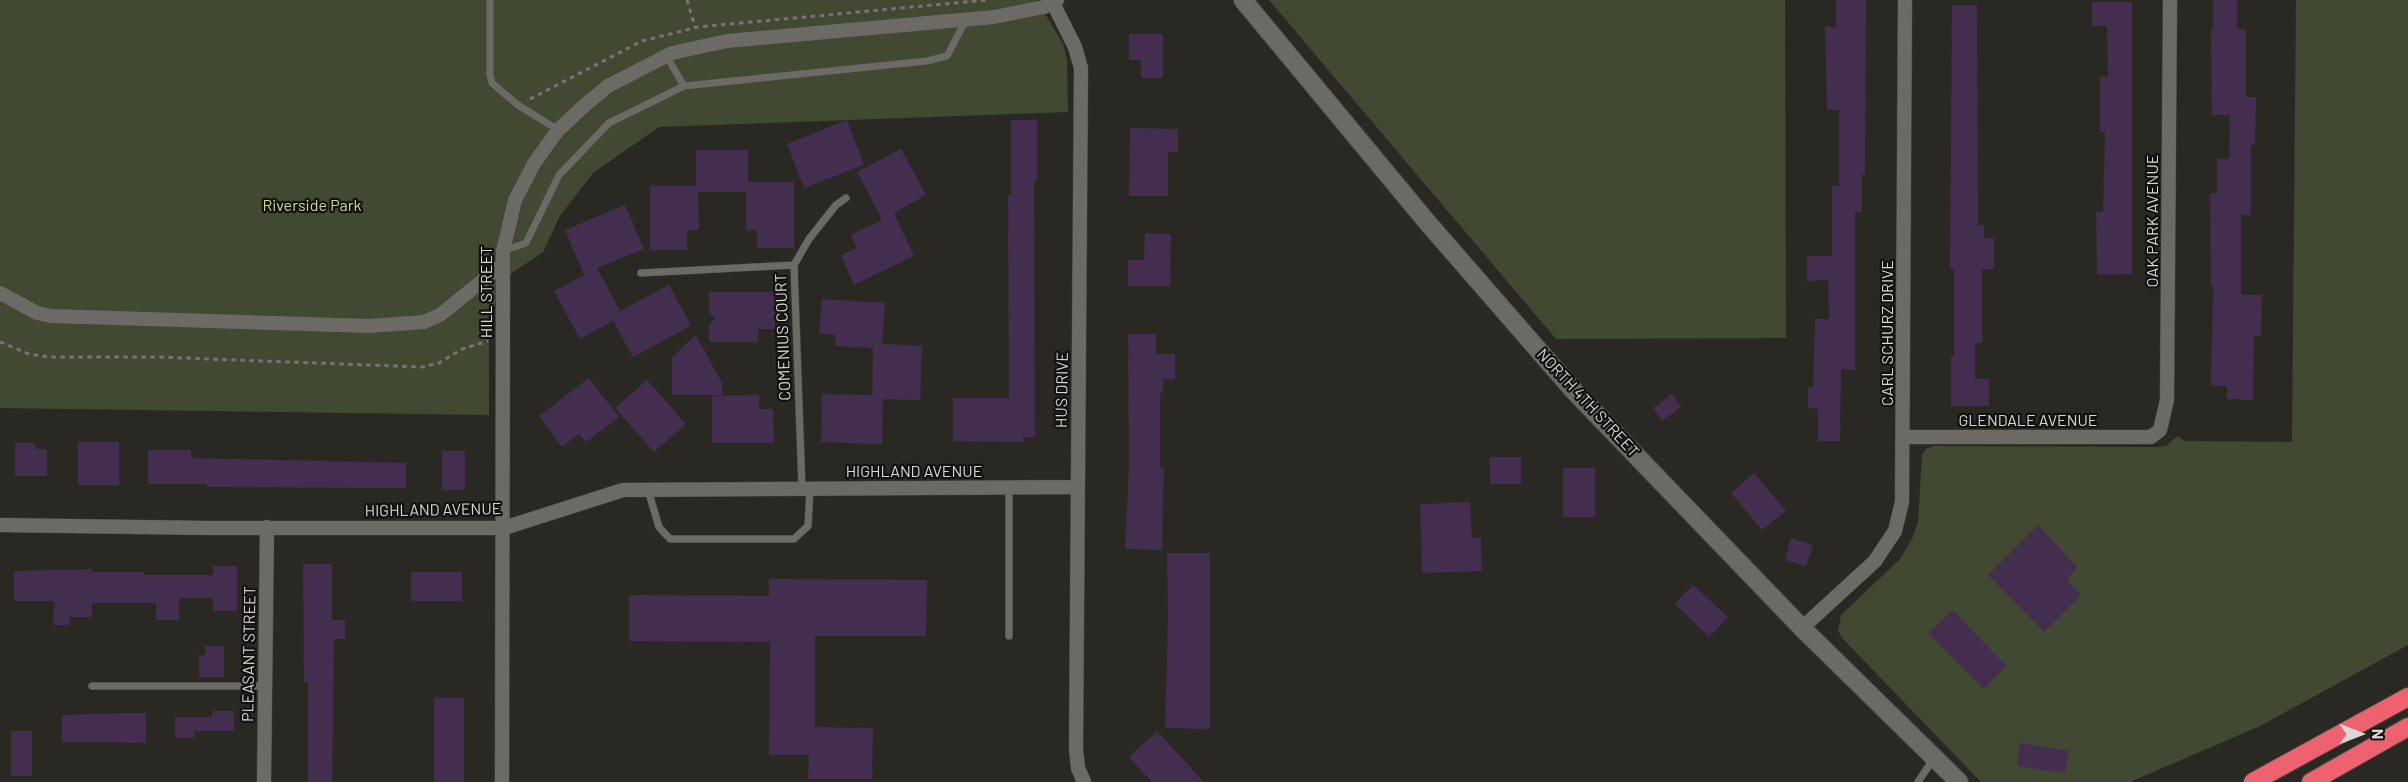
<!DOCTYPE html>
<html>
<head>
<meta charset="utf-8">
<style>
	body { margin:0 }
	#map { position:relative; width:2408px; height:782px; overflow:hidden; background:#2a2823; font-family:Barlow,sans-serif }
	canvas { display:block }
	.north { position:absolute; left:2330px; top:704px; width:60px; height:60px; -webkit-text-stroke:4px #12110f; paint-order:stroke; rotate:90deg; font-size:16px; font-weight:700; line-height:24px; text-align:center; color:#d9d8d5 }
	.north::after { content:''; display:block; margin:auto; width:21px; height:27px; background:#d9d8d5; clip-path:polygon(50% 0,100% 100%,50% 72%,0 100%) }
</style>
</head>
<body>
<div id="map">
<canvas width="2408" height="782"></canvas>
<div class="north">N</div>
</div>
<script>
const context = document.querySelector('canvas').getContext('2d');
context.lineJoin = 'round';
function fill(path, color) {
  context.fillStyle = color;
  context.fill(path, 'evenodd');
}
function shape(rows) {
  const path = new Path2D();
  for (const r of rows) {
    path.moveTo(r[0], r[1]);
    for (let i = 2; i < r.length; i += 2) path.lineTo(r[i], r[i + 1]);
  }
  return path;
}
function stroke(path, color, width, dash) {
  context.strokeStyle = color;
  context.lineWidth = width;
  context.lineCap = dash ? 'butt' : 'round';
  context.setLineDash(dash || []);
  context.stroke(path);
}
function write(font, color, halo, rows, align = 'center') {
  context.font = font + ' Barlow,sans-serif';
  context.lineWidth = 4.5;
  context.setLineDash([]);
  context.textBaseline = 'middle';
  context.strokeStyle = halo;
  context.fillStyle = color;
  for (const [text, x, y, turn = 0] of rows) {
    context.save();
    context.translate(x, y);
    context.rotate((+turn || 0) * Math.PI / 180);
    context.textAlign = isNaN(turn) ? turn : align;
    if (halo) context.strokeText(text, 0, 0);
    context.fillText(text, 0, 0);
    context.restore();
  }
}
const green = shape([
	[0,0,1037,0,1063,44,1067,59,1068,112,659,127,593,173,560,216,543,252,508,276,489,317,489,415,0,408],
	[1269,0,1785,0,1786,338,1556,339],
	[2296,0,2408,0,2408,645,2260,726,2130,782,1981,782,1843,639,1838,631,1841,615,1900,559,1912,539,1918,522,1922,455,1926,449,1934,446,2157,447,2166,446,2178,436,2185,441,2292,442]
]);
const building = shape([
	[1836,0,1866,0,1865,174,1862,174,1862,212,1855,212,1855,370,1841,369,1840,441,1818,441,1818,409,1808,408,1808,387,1813,387,1815,319,1829,319,1828,280,1807,281,1807,256,1832,256,1832,186,1839,186,1839,110,1827,110,1825,27,1836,27],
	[2213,0,2237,0,2237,29,2246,29,2246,97,2256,97,2255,145,2251,145,2251,215,2241,215,2241,295,2262,295,2261,336,2254,335,2253,400,2227,399,2227,386,2211,385,2213,286,2211,286,2210,193,2217,193,2217,159,2229,159,2230,115,2212,115,2211,29,2213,29],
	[2092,2,2132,2,2132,274,2097,275,2096,212,2103,212,2105,132,2100,132,2100,77,2108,77,2107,26,2092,26],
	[1952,5,1977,5,1978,225,1984,225,1984,238,1994,238,1994,269,1982,269,1982,343,1975,343,1975,379,1989,379,1989,406,1951,406,1951,356,1954,356,1954,269,1950,269],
	[1129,34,1163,34,1163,78,1141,78,1141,60,1129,60],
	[847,120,864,165,804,188,787,144],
	[1011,120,1037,120,1037,181,1034,181,1035,437,1023,437,1023,442,953,441,953,398,1009,398,1008,195,1011,194],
	[1130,128,1178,129,1178,152,1168,152,1168,196,1129,196],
	[901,149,926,195,894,213,914,256,854,285,841,255,857,248,851,235,882,220,857,172],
	[696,150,748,150,748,182,794,182,794,248,757,248,757,230,746,230,746,192,698,192,699,230,687,230,687,250,650,250,650,186,696,186],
	[625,205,644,249,597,268,620,311,669,285,691,326,633,357,613,321,580,339,554,291,584,275,565,230],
	[1145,233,1171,234,1170,286,1128,286,1128,260,1144,260],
	[709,292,775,292,775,329,758,329,758,342,709,342,709,324,715,319,709,312],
	[822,299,885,303,882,344,922,346,920,400,883,399,882,444,821,442,822,394,872,395,873,348,835,346,836,335,819,334],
	[1128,334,1156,334,1156,354,1175,354,1175,379,1163,379,1163,393,1160,393,1160,467,1164,467,1162,550,1125,549,1129,466],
	[696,335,722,383,722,395,672,395,672,357],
	[589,378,619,417,586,442,579,434,562,447,539,416],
	[647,380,686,424,654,452,615,408],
	[1672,394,1681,407,1662,421,1653,408],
	[759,395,759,409,773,409,774,443,712,443,712,396],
	[78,442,119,442,119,485,78,485],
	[15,443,35,443,35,449,47,449,47,476,15,476],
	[148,450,191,450,191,458,406,463,406,488,207,487,207,484,148,484],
	[442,451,465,451,465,490,442,490],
	[1490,457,1521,457,1521,484,1490,484],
	[1563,468,1595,468,1595,517,1563,517],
	[1754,473,1786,511,1762,530,1731,493],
	[1470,502,1472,538,1481,538,1482,571,1422,573,1420,504],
	[2038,525,2077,567,2067,580,2081,595,2044,632,1988,575],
	[1791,538,1813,545,1806,566,1785,560],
	[1167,553,1210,553,1210,729,1165,728,1168,621],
	[303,564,332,564,332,620,345,620,345,639,334,639,332,782,308,782,308,682,304,682],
	[213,566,237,566,237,611,213,611,213,598,179,598,179,620,156,620,156,603,92,603,92,617,69,617,69,625,53,625,54,601,14,601,14,571,92,569,92,572,144,572,144,575,213,575],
	[411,572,462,572,462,601,411,601],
	[769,579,927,580,926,636,815,636,815,727,873,728,872,779,808,779,809,755,769,755,770,642,629,641,629,595,769,596],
	[1693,585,1728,617,1709,637,1675,604],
	[1953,610,2006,666,1984,689,1928,633],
	[205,646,224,646,224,677,199,677,199,655,205,655],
	[434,698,464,698,464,782,434,782],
	[212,711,234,711,234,731,194,731,194,738,175,738,175,717,212,717],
	[122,713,146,713,146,743,62,742,62,715],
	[11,731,32,731,32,776,11,776],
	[1157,731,1204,782,1152,782,1129,757],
	[2020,743,2069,751,2065,773,2017,766]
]);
const path = shape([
	[687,0,695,27],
	[530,99,642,41,698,27,987,0],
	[0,342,29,354,49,357,157,357,422,367,439,363,462,349,488,341]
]);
const lane = shape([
	[490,0,490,75,492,83,518,105,558,130],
	[666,55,684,86],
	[503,251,526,243,559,175,609,123,684,86,927,61,947,56,966,20],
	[794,265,809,239,836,205,846,198],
	[641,273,794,265,802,489],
	[1009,488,1009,636],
	[648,490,659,527,670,539,794,539,808,526,810,489],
	[92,686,265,686],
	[1918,782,1934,758]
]);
const street = shape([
	[1053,3,1075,47,1081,68,1076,748,1078,768,1084,782],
	[0,293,37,313,51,316,369,326,424,322,440,315,502,265],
	[1904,437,2151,437,2160,430,2167,400,2170,0],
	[0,525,209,528,504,528,623,490,1078,487],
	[1802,628,1875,561,1895,531,1902,502,1905,0],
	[264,782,267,527],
	[502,782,503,251,515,200,535,162,558,130,585,105,608,86,672,53,727,41,994,17,1044,7,1057,0]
]);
const secondary = shape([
	[1243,0,1427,222,1574,391,1802,628,1959,782]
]);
const highway = shape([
	[2253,782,2408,697],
	[2311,782,2408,727]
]);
const parkNames = [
	["Riverside Park",312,206]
];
const streetNames = [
	["OAK PARK AVENUE",2153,221,-90],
	["HILL STREET",487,292,-90],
	["CARL SCHURZ DRIVE",1888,333,-90],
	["COMENIUS COURT",783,337,-92],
	["HUS DRIVE",1062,390,-89],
	["NORTH 4TH STREET",1588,403,47],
	["GLENDALE AVENUE",2028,421],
	["HIGHLAND AVENUE",914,472],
	["HIGHLAND AVENUE",433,510,-1],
	["PLEASANT STREET",249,654,-89]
];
fill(green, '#414932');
fill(building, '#432e50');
stroke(lane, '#464540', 8);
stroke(street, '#464540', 15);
stroke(secondary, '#464540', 20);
stroke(highway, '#464540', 20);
stroke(path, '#777571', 3, [4.5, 4.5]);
stroke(lane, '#6c6a65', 7);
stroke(street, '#6c6a65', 14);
stroke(secondary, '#6c6a65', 18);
stroke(highway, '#ee626f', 18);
write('16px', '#c5db97', '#12110f', parkNames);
write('16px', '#d9d8d5', '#12110f', streetNames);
</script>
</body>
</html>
